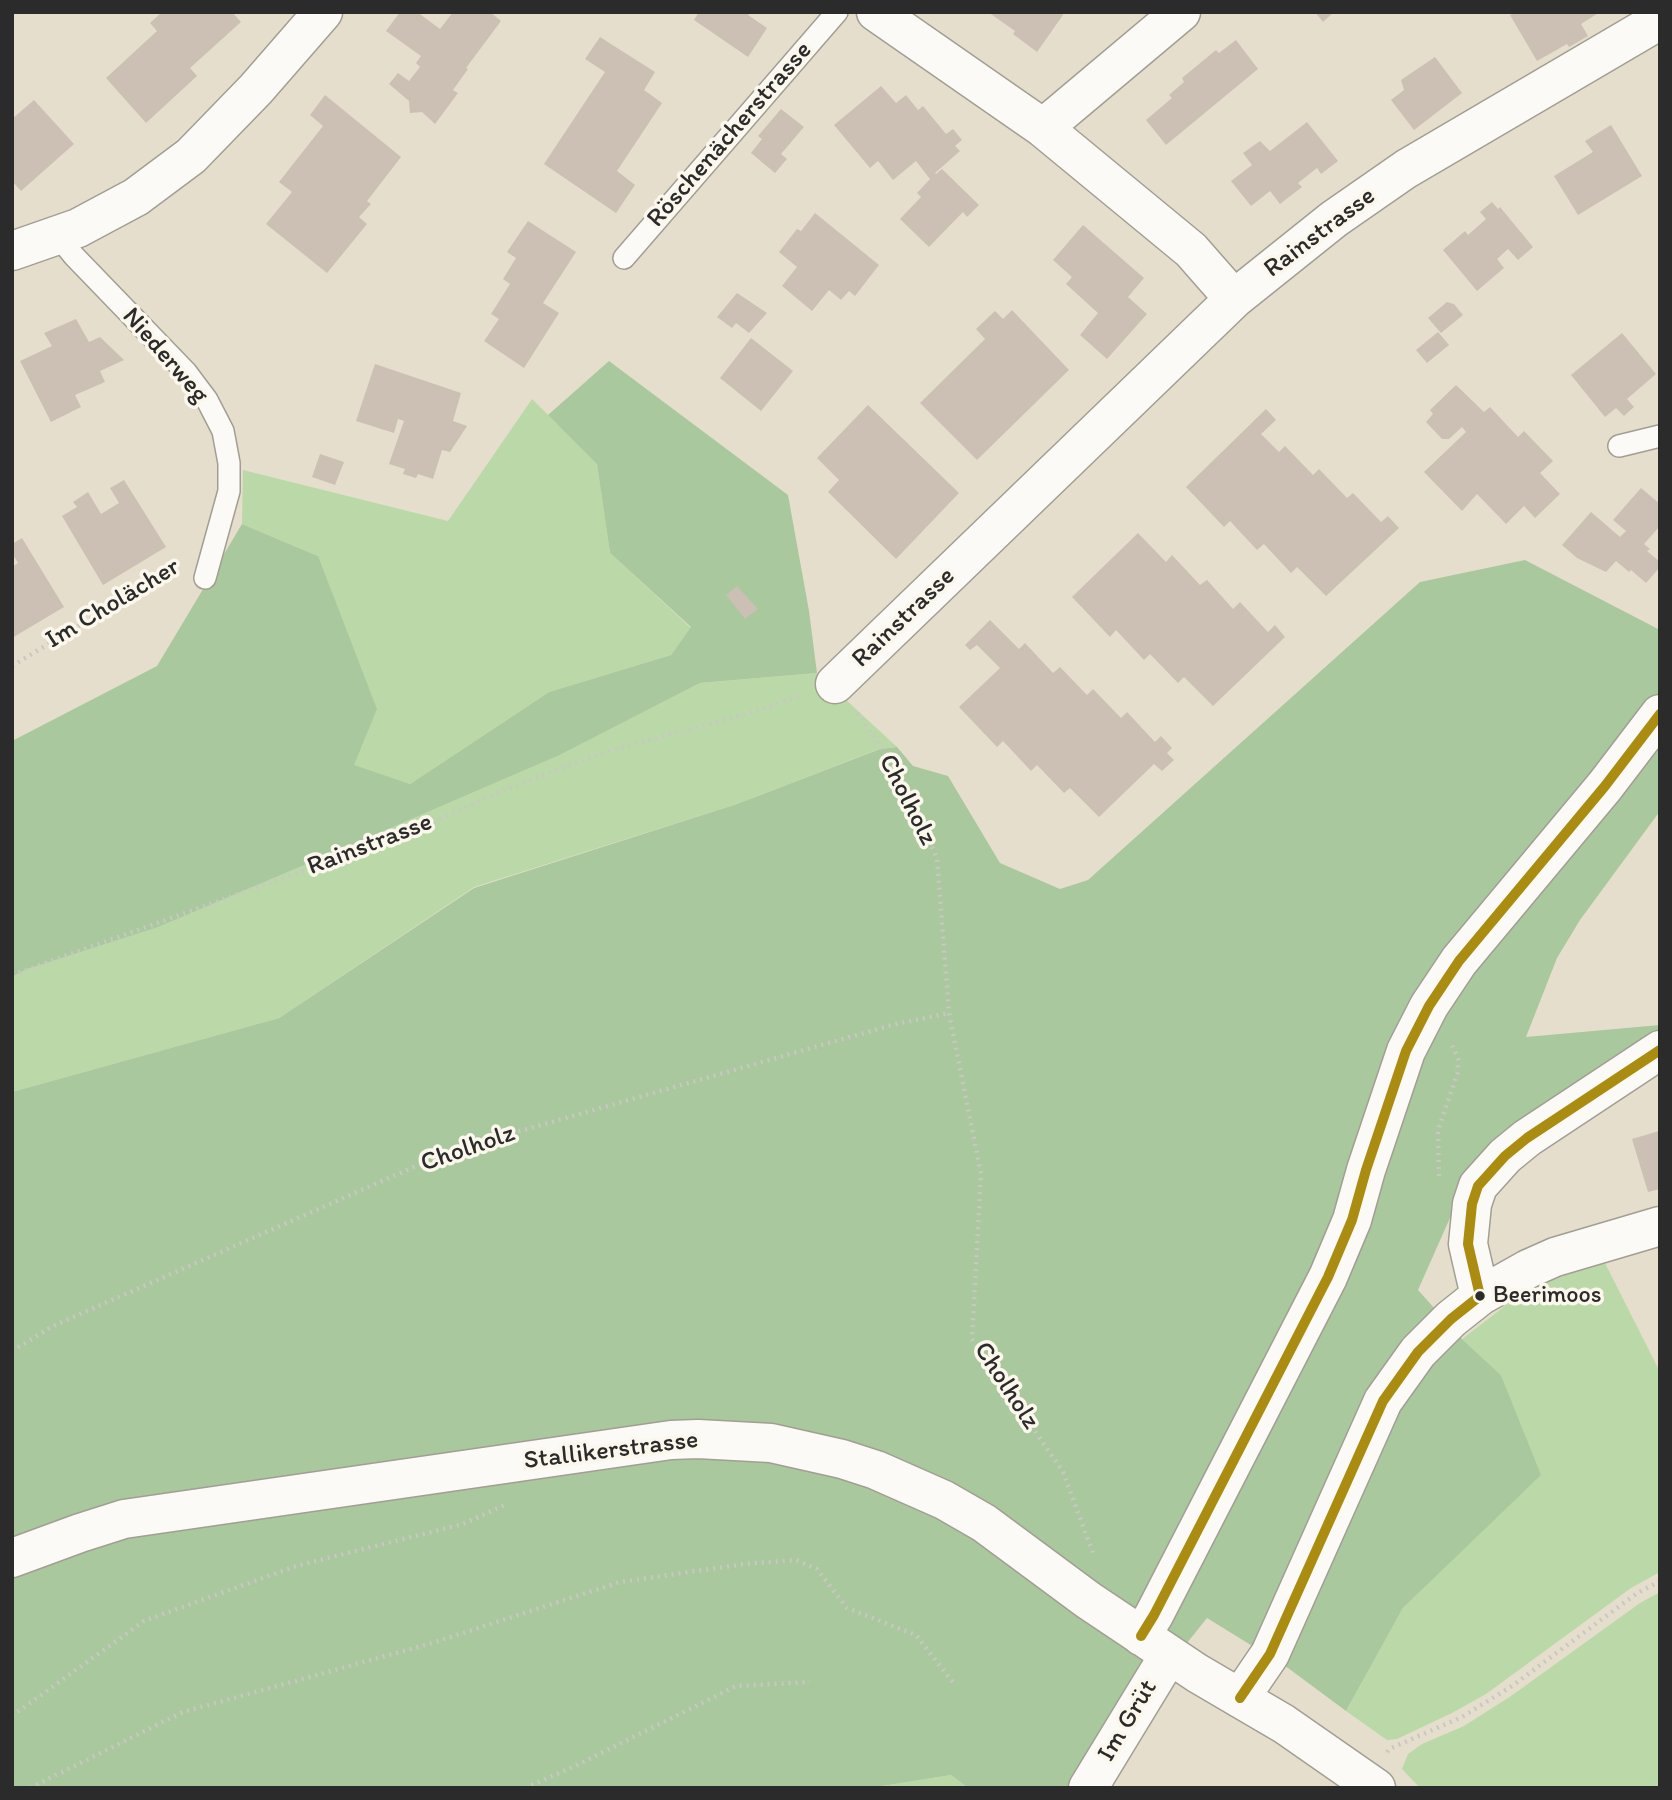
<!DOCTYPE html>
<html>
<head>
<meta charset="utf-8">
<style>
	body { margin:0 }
	#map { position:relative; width:1672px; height:1800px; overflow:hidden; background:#e6decc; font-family:Itim,sans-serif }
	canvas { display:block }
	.frame { position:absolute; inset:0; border:14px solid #2b2b2b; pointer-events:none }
</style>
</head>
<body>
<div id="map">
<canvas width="1672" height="1800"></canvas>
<div class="frame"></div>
</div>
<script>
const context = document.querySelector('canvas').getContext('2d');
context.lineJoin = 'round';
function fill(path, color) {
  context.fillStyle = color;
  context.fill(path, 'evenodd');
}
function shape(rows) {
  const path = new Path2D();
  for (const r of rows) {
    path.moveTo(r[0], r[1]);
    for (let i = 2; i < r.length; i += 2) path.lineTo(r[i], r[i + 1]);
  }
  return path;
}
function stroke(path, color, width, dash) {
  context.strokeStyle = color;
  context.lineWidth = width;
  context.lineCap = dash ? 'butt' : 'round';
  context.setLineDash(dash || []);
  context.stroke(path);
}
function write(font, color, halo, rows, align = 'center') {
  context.font = font + ' Itim,sans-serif';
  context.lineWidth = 7;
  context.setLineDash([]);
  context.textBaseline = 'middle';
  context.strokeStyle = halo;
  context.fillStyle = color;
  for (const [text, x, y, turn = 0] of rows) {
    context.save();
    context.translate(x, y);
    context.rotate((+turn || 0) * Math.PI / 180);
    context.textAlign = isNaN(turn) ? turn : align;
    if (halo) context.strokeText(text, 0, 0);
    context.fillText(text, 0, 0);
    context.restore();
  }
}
const green = shape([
	[532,399,597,463,610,553,691,628,671,655,549,692,410,784,354,766,318,556,242,524,243,470,448,521],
	[817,673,897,747,879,749,737,804,474,887,279,1018,12,1092,12,977,27,969,363,840,560,755,700,683],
	[1605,1263,1660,1372,1660,1572,1631,1588,1486,1694,1452,1713,1397,1739,1387,1740,1346,1711,1403,1608,1540,1475,1501,1375,1462,1339,1505,1306,1551,1281,1575,1271],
	[1660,1592,1660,1788,1420,1788,1402,1769,1408,1754,1422,1744,1464,1726,1511,1696,1640,1603],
	[951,1775,968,1788,870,1788]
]);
const forest = shape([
	[609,361,788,495,809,611,817,673,700,683,560,755,363,840,158,927,27,969,12,977,12,741,157,666,242,524,318,556,377,709,354,765,410,784,549,692,671,655,691,627,610,553,597,464,548,415],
	[1525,560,1660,630,1660,811,1580,920,1557,958,1526,1037,1660,1025,1660,1034,1469,1175,1418,1290,1462,1339,1501,1375,1541,1475,1403,1608,1346,1711,1288,1668,1207,1618,1071,1788,968,1788,951,1775,870,1788,12,1788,12,1092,279,1018,474,888,737,804,880,749,897,747,913,766,948,776,1000,863,1060,889,1088,880,1420,582]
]);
const building = shape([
	[162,12,232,12,241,22,190,68,197,76,146,123,106,78,157,31,150,23],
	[400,12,417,12,440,29,453,12,490,12,501,21,466,68,468,69,453,90,458,93,435,124,422,112,410,113,409,101,389,84,398,73,409,81,420,67,416,63,421,56,386,31],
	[699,12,750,12,748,15,767,28,748,57,694,20],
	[988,12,1060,12,1063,15,1037,52,1013,34,1015,31],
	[1315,12,1334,12,1323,22],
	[1515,12,1600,12,1581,24,1588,36,1569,47,1567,44,1537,61,1510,15],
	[600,37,655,72,644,90,662,103,617,171,635,185,616,213,544,164,605,72,585,59],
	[1236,40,1258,69,1166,145,1146,120,1172,98,1169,95,1184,82,1182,78,1216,50,1219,53],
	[1435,57,1462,93,1414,130,1391,100,1404,90,1401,80],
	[881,86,896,103,906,95,918,110,923,106,946,134,953,129,962,140,955,146,960,151,935,173,936,174,942,169,979,205,967,217,963,212,929,247,900,219,921,197,917,193,930,179,916,161,893,180,878,161,870,168,834,125],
	[325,95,401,157,367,201,371,204,359,217,367,224,327,273,266,224,292,192,279,182,323,126,310,115],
	[34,100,74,144,21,191,12,181,12,119],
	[781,109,804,127,781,154,787,159,775,173,751,153,762,139,758,136],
	[1307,122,1338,161,1321,174,1317,168,1298,183,1302,187,1280,204,1270,191,1251,206,1231,181,1252,165,1243,153,1260,141,1270,151],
	[1611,125,1642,176,1578,215,1554,176,1593,152,1585,141],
	[1492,202,1498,209,1500,207,1533,247,1518,260,1508,249,1497,259,1504,268,1477,291,1443,250,1465,231,1468,235,1486,219,1480,212],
	[815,213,879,265,855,296,849,291,841,300,829,290,812,311,782,286,797,267,779,252,797,229,801,231],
	[528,221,576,252,543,303,559,313,524,368,484,341,499,319,491,314,510,284,503,279,516,258,507,252],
	[1083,225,1144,278,1128,297,1147,314,1107,359,1080,335,1098,313,1066,284,1072,277,1053,260],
	[737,293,767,313,749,333,736,323,732,328,717,317],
	[1447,302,1454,304,1463,315,1441,333,1428,318],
	[1012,310,1069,370,977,460,920,403,985,339,976,329,995,311,1003,319],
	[76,319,89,342,100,337,124,360,100,371,105,382,75,395,81,407,51,422,20,361,52,346,44,333],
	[1438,332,1449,345,1427,363,1416,350],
	[1622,333,1656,374,1627,399,1634,407,1624,416,1616,408,1605,417,1571,375],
	[751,338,793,371,761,411,720,378],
	[375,364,461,393,453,421,467,426,450,452,442,450,433,479,418,474,416,478,403,474,405,469,389,464,404,421,398,419,394,433,356,421],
	[1456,385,1484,412,1490,407,1518,437,1524,431,1553,461,1540,473,1560,494,1535,518,1524,506,1506,524,1477,494,1462,511,1424,472,1466,432,1462,427,1449,439,1442,439,1426,422,1433,414,1430,410],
	[868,405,959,493,896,559,828,492,839,480,817,458],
	[1266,409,1276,420,1261,434,1279,452,1285,446,1313,475,1319,469,1347,498,1353,493,1381,522,1388,516,1399,528,1326,596,1297,567,1291,573,1264,544,1257,550,1230,521,1224,527,1186,487],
	[320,454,344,462,335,485,312,477],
	[124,480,166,547,103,585,62,516,77,507,73,502,88,492,101,514,119,503,110,488],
	[1641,488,1660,504,1660,526,1644,544,1650,549,1647,551,1660,562,1660,567,1646,583,1631,570,1629,572,1616,561,1606,572,1577,558,1562,545,1591,512,1620,537,1626,531,1613,520],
	[1138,533,1166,562,1172,555,1200,585,1207,580,1233,609,1240,602,1268,632,1275,625,1285,637,1213,706,1184,677,1178,683,1150,654,1144,660,1116,630,1110,637,1072,597],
	[22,538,64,607,12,638,12,567,18,563,12,553,12,544],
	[737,586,758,609,745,619,726,595],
	[990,620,1019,649,1025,643,1053,673,1060,667,1087,695,1093,689,1121,718,1127,712,1155,742,1161,736,1172,748,1167,753,1174,760,1162,771,1154,764,1099,817,1070,788,1064,793,1037,765,1031,771,1003,741,997,747,959,707,1000,668,977,645,970,650,965,645],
	[1659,1131,1660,1189,1648,1192,1632,1139]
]);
const path = shape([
	[12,666,179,565],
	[857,713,889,758,937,858,949,1013,981,1174,972,1339,1063,1472,1094,1556],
	[12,975,409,833,509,788,605,752,746,714,802,695],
	[1439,1176,1438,1130,1458,1072,1458,1059,1452,1045],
	[12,1351,53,1326,450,1151,892,1025,949,1013],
	[12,1716,144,1621,296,1566,463,1524,507,1504],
	[1387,1752,1389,1749,1462,1717,1512,1686,1636,1594,1660,1581],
	[30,1788,183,1712,429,1644,620,1582,745,1564,796,1560,817,1569,847,1608,916,1635,955,1685],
	[525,1788,573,1767,736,1686,810,1682]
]);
const lane = shape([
	[57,235,74,256,186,372,207,400,223,431,229,463,229,491,205,578],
	[624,258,837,12],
	[1619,446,1660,436]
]);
const street = shape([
	[876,12,1043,128,1191,250,1234,299],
	[1043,128,1181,12],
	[12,251,78,228,136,197,191,156,256,89,323,12],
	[835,684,1234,299,1334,219,1406,169,1660,20],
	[1480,1296,1468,1244,1472,1204,1478,1186,1505,1156,1527,1138,1660,1050],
	[1240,1698,1270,1654,1383,1401,1418,1352,1451,1319,1480,1296,1528,1269,1555,1257,1660,1226],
	[1088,1788,1169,1655]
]);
const secondary = shape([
	[12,1558,80,1533,124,1519,671,1440,698,1439,771,1443,842,1459,876,1470,944,1500,984,1523,1088,1600,1197,1673,1284,1724,1376,1788],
	[1141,1636,1154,1615,1328,1277,1352,1220,1366,1170,1406,1051,1429,1006,1459,961,1605,786,1660,714]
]);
const bus1 = shape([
	[1480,1296,1468,1244,1472,1204,1478,1186,1505,1156,1527,1138,1660,1050],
	[1141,1636,1154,1615,1328,1277,1352,1220,1366,1170,1406,1051,1429,1006,1459,961,1605,786,1660,714],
	[1240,1698,1270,1654,1383,1401,1418,1352,1451,1319,1480,1296]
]);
const markers = [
	[1480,1296,6,"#2b2b2b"]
];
const busNames = [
	["Beerimoos",1493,1296]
];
const streetNames = [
	["Röschenächerstrasse",730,135,-49],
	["Rainstrasse",1320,233,-37],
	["Niederweg",165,356,49],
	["Im Cholächer",113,604,-31],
	["Rainstrasse",904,618,-44],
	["Cholholz",907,800,63],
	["Rainstrasse",370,845,-21],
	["Cholholz",468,1149,-19],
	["Cholholz",1006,1386,57],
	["Stallikerstrasse",611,1451,-7],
	["Im Grüt",1128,1721,-59]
];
fill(green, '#bbd9a8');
fill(forest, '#aac89d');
fill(building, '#ccbfb4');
stroke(lane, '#a29e93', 24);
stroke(street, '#a29e93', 41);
stroke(secondary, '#a29e93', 41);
stroke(path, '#c9c7c3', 4.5, [2, 5]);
stroke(lane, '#fbfaf7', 21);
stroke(street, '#fbfaf7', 38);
stroke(secondary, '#fbfaf7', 38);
stroke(bus1, '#aa8c11', 10);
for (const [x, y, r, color] of markers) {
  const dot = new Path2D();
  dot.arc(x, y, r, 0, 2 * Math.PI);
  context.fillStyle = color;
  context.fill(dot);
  stroke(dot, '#fbf7ec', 2.5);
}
write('24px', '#2b2b2b', '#fbf7ec', busNames, 'left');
write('26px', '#2b2b2b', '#fbf7ec', streetNames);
</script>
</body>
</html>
